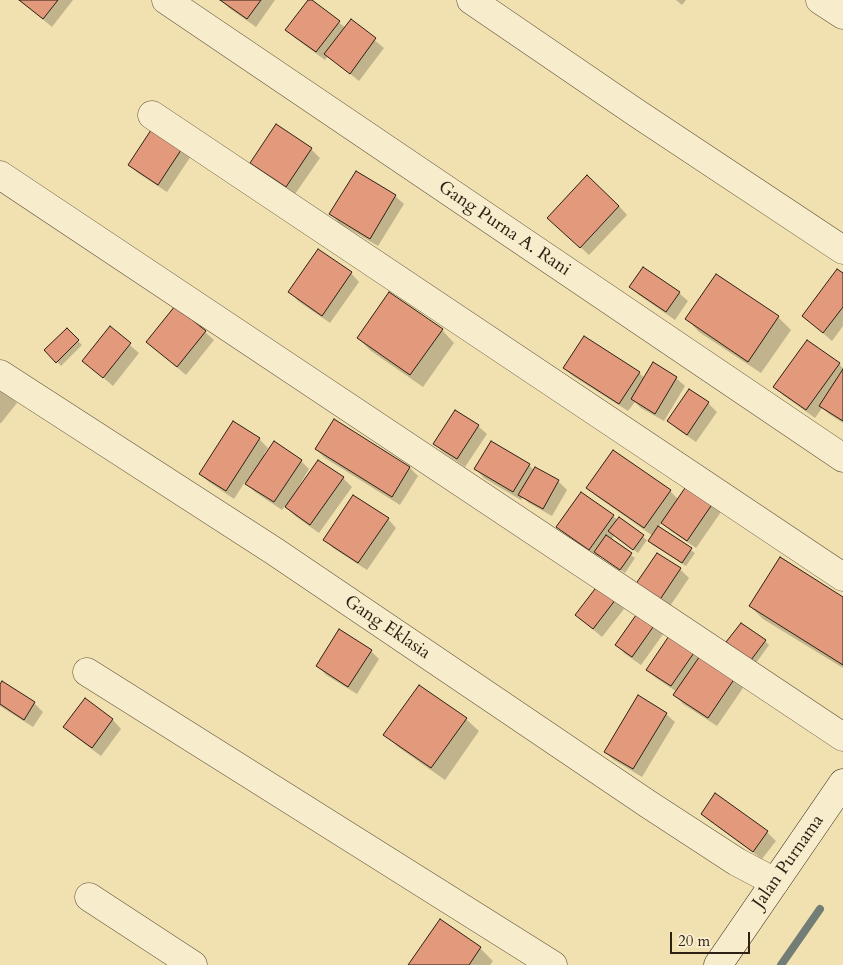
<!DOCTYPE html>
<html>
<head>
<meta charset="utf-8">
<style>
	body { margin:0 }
	#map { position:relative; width:843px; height:965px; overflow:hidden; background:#f2e1b0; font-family:Cardo,serif }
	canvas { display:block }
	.scale { position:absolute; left:670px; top:932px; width:80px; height:22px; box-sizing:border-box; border:2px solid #2c2114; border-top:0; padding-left:6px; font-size:15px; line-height:18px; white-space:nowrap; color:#2c2114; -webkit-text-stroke:4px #f7eccc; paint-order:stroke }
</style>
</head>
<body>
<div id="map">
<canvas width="843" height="965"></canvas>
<div class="scale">20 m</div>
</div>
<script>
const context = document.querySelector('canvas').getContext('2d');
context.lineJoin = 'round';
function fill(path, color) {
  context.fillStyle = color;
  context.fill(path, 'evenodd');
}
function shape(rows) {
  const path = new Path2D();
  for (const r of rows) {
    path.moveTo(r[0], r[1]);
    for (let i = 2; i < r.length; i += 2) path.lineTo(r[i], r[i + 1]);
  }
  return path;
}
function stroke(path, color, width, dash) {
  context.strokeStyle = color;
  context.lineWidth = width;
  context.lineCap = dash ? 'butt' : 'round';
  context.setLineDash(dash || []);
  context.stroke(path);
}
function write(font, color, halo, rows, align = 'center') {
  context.font = font + ' Cardo,serif';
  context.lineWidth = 5;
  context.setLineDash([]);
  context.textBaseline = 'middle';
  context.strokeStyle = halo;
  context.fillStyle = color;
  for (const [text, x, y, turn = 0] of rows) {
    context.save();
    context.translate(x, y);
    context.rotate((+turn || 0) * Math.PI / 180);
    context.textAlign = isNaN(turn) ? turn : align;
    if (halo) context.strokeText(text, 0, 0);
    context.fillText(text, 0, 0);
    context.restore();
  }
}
const shadow = shape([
	[19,0,73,0,52,27],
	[221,0,275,0,256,27,229,8],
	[309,0,346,28,351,21,384,48,359,81,328,56,325,60,295,38,287,29],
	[676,0,686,0,682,5],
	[155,126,193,153,167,192,138,173,129,165],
	[276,126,311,149,320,158,295,194,260,171,251,163],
	[395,196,404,204,378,246,339,223,331,214],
	[619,206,627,215,589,255,557,226],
	[351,273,359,282,330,323,298,301,290,292],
	[716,275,778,317,791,330,761,373,699,332,687,319],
	[843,275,843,326,832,341,803,316],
	[630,287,679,293,688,301,675,320,639,295],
	[110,328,139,353,113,386,93,369],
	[67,330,82,345,61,366,46,350],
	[442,330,454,343,423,387,371,351,358,338],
	[205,332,214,340,186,375,147,342],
	[839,364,843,368,843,423,829,414,822,408,815,418,783,395,775,387],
	[564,368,639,373,645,378,676,378,685,386,664,421,641,408,635,402,628,411,573,376],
	[0,388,17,403,1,423,0,423],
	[689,390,708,403,717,412,696,442,677,429,669,421],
	[234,422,259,439,268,448,264,454,266,455,301,461,309,469,299,486,301,487,319,461,343,478,352,487,319,533,295,516,285,506,282,510,255,492,245,482,234,499,209,482,200,474],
	[478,426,487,434,465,467,443,452,434,443],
	[316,449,410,468,418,476,400,505,325,458],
	[529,465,534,470,535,468,559,482,567,490,552,516,529,503,523,497,521,500,484,478,476,469],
	[588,487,670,491,679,500,712,504,721,512,696,548,671,531,662,522,658,528,695,553,686,566,653,545,649,541,653,536,596,496],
	[581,493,618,520,619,518,647,540,638,553,614,536,611,540,635,558,625,573,600,556,598,558,566,535,557,527],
	[388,519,396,528,367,570,333,548,325,540],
	[680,569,689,578,666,612,643,597],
	[843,598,843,668,763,619,750,606],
	[615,600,624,609,602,637,576,615],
	[641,610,666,630,641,665,625,654,617,645],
	[674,632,745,685,717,726,683,704,675,695,677,692,656,678,647,670],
	[765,641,769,645,756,663,732,646],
	[371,651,379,659,357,694,326,675,318,666],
	[2,683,34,703,43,712,33,727,0,706,0,686],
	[85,700,113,720,121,729,101,756,73,735,64,727],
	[666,714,675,722,642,777,614,760,605,752],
	[466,719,479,731,445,780,398,747,385,734],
	[702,814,767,832,776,841,762,859,711,822],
	[480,948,493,961,490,965,410,965]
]);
const stream = shape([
	[781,965,820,909]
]);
const building = shape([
	[19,0,58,0,43,19,19,0],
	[220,0,261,0,247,19,220,0],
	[308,0,312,0,340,21,316,52,285,30,308,0],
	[351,19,376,38,350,74,324,54,351,19],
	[155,124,185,144,158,185,128,165,155,124],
	[276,124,312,148,286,187,250,163,276,124],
	[356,171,396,195,370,239,329,214,356,171],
	[587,175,619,206,580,248,547,218,587,175],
	[318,249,352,272,322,316,288,292,318,249],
	[643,267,680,292,666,312,629,287,643,267],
	[837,269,843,273,843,307,823,333,802,316,837,269],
	[716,274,779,316,748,362,685,319,716,274],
	[389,292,443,329,410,375,357,338,389,292],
	[175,306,206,331,177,367,146,342,175,306],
	[110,326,131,343,103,378,82,361,110,326],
	[67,328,79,340,56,363,44,350,67,328],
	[584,336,640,372,619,404,563,368,584,336],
	[807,340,840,363,806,410,773,387,807,340],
	[653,362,677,377,655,414,631,399,653,362],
	[843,369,843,421,819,406,843,369],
	[689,389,709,402,687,435,667,421,689,389],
	[455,410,479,425,457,459,433,444,455,410],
	[334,419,410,467,392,497,315,449,334,419],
	[233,421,260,438,226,491,199,474,233,421],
	[274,441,302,460,274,502,245,484,274,441],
	[491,441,530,464,513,492,474,469,491,441],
	[613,450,671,490,644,528,586,488,613,450],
	[318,460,344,477,310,525,285,507,318,460],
	[535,467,559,480,543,509,518,495,535,467],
	[687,485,713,503,687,541,661,523,687,485],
	[581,492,614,515,589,550,556,527,581,492],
	[353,495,389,518,358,563,323,540,353,495],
	[619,517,644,535,633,550,608,531,619,517],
	[658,526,692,548,682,563,648,541,658,526],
	[606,535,632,553,620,570,594,552,606,535],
	[657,553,681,568,657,604,633,588,657,553],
	[780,557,843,597,843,665,749,606,780,557],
	[598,585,616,599,593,629,575,615,598,585],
	[641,608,658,620,632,657,615,645,641,608],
	[741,623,766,640,751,660,726,642,741,623],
	[339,629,372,650,348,687,316,666,339,629],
	[673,630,698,647,671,686,646,670,673,630],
	[702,653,737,675,708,718,673,695,702,653],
	[2,681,35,702,24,720,0,704,0,684,2,681],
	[419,685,467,718,431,768,383,735,419,685],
	[638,695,667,713,633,769,604,752,638,695],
	[85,698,113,719,92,748,63,727,85,698],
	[715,793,768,831,753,852,701,814,715,793],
	[440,919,481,947,469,965,408,965,440,919]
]);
const street = shape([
	[166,0,843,458],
	[471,0,638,114,843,250],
	[820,0,843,15],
	[152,115,843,577],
	[0,175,843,737],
	[0,374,274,551,648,804,737,862,775,882],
	[87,672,553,965],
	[89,897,193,965]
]);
const secondary = shape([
	[718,965,843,783]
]);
const streetNames = [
	["Gang Purna A. Rani",504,229,34],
	["Gang Eklasia",387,628,34],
	["Jalan Purnama",789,862,-55]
];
fill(shadow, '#0003');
stroke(stream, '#727d76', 8);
fill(building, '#e2997c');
stroke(building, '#2c2114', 1);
stroke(street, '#5e513b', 29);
stroke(secondary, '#2c2114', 29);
stroke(street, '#f7eccc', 28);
stroke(secondary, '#f7eccc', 28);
write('18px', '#2c2114', '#f7eccc', streetNames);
</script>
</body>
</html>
